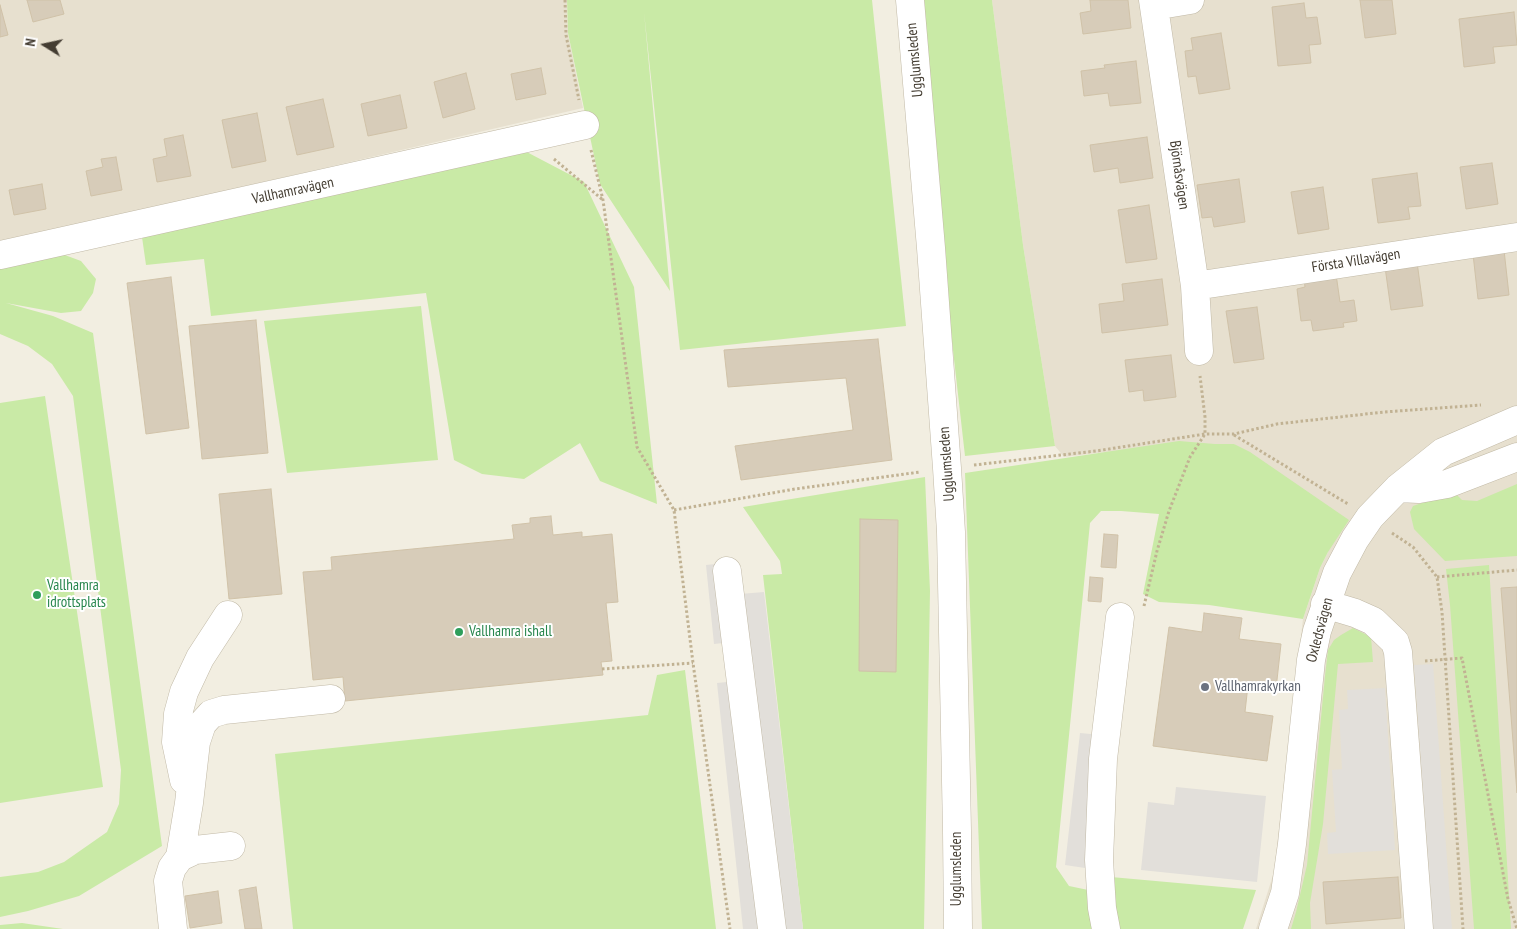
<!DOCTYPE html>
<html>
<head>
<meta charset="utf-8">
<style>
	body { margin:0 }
	#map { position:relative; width:1517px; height:929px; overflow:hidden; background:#f2eee1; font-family:"PT Sans Narrow",sans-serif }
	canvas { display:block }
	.north { position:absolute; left:20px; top:20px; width:50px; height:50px; -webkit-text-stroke:4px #fff; paint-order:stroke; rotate:280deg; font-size:14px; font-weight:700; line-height:20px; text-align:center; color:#443d32 }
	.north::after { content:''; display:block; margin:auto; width:18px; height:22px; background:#443d32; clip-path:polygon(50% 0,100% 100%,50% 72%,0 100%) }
</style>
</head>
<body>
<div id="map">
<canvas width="1517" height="929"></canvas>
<div class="north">N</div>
</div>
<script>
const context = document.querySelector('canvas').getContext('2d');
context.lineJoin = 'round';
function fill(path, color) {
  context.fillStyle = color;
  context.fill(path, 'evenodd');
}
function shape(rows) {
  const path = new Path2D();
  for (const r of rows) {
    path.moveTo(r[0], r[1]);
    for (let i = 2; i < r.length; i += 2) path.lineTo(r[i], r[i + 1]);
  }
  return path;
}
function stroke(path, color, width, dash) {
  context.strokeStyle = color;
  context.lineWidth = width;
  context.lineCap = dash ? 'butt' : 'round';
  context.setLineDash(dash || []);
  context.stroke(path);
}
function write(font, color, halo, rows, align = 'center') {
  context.font = font + ' "PT Sans Narrow",sans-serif';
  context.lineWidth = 4;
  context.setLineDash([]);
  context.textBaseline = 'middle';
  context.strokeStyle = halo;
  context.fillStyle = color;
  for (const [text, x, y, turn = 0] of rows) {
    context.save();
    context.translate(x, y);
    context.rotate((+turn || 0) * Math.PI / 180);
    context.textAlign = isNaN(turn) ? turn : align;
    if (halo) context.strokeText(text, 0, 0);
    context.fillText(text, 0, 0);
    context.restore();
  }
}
const residential = shape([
	[0,0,567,0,568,33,583,108,0,243],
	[992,0,1517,0,1517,929,1256,929,1274,872,1303,619,1320,568,1328,552,1234,444,1097,453,1064,457,1055,446,1023,245]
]);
const green = shape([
	[567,0,872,0,906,326,680,350,644,12,670,291,600,184,568,33],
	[918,0,992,0,1023,245,1055,446,965,456,924,95],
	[521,149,584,182,634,287,657,504,600,481,580,443,524,479,482,474,454,460,426,293,211,316,204,259,146,265,142,237],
	[54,251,81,261,96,279,93,293,81,311,61,313,6,303,53,316,93,333,162,846,79,896,28,911,0,917,0,877,38,872,64,862,107,832,119,804,121,770,73,396,52,364,28,346,0,334,0,265],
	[421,306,438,460,287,473,264,321],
	[45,396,103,787,0,803,0,403],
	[1179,441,1215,444,1234,444,1250,452,1349,520,1328,552,1320,568,1303,619,1209,605,1159,602,1143,594,1159,514,1121,511,1101,511,1090,523,1056,867,1069,886,1093,891,1100,929,982,929,965,473],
	[925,477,930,591,924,929,803,929,763,575,782,574,780,561,743,507],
	[1517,484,1517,556,1445,561,1414,529,1410,512,1413,506,1454,492,1462,500,1477,501],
	[1489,565,1511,929,1474,929,1450,605,1446,569],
	[1353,628,1371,637,1373,662,1338,664,1323,824,1310,903,1311,929,1291,929,1296,912,1307,865,1325,676,1328,650,1334,640,1341,635],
	[685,670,716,929,293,929,275,754,648,715,657,675],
	[1111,877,1256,890,1243,929,1116,929],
	[22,923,63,929,0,929,0,925]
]);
const parking = shape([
	[725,563,728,595,764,592,803,929,743,929,717,683,737,681,732,642,714,644,706,565],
	[1433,664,1452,929,1433,929,1414,665],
	[1385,688,1395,850,1328,854,1327,833,1336,832,1332,770,1342,769,1339,710,1348,709,1347,690],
	[1080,733,1101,735,1085,868,1065,865],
	[1176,787,1266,796,1257,882,1141,870,1148,802,1174,805]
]);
const building = shape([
	[27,0,60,0,64,14,33,22,27,0],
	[1090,0,1128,0,1131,28,1083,34,1080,13,1091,11,1090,0],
	[1360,0,1392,0,1396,34,1365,38,1360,0],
	[1304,3,1306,18,1317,17,1321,44,1309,45,1311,63,1278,66,1272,7,1304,3],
	[0,5,8,35,0,37,0,5],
	[1514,12,1517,45,1493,47,1495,63,1464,67,1459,19,1514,12],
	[1221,33,1230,89,1199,94,1196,76,1188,77,1185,51,1193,50,1191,38,1221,33],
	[1136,61,1141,103,1110,106,1108,93,1084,96,1081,71,1105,68,1104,65,1136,61],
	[541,68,546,94,516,100,511,74,541,68],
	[466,73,475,109,443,118,434,82,466,73],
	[400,95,407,128,368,136,361,104,400,95],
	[323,99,334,147,297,155,286,107,323,99],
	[257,113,266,161,232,168,222,120,257,113],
	[183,135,191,176,157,182,153,159,167,156,164,139,183,135],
	[1147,137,1153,178,1120,183,1118,168,1094,172,1090,145,1147,137],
	[116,157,122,190,91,196,86,171,103,167,101,159,116,157],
	[1492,163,1498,204,1466,209,1460,167,1492,163],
	[1417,173,1421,206,1408,207,1410,219,1378,223,1372,179,1417,173],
	[1239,179,1245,222,1214,227,1212,217,1202,218,1197,185,1239,179],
	[42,184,46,209,14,215,9,190,42,184],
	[1323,187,1329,229,1298,234,1291,192,1323,187],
	[1149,205,1157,259,1126,263,1118,210,1149,205],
	[1504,250,1509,295,1478,299,1473,254,1504,250],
	[1417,262,1423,306,1391,310,1385,267,1417,262],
	[1336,274,1340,302,1354,300,1357,321,1343,323,1344,327,1313,331,1311,320,1301,321,1297,289,1305,287,1304,278,1336,274],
	[171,277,189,428,146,434,127,283,171,277],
	[1162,279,1168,325,1102,333,1099,304,1124,301,1122,284,1162,279],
	[1257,307,1264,359,1234,363,1226,311,1257,307],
	[256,320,268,453,202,459,189,326,256,320],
	[878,339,892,460,741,480,735,446,853,430,846,378,728,387,724,350,878,339],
	[1171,355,1176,397,1144,401,1143,390,1129,392,1125,360,1171,355],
	[271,489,282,594,229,599,219,494,271,489],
	[551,516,553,535,582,532,582,537,612,534,618,602,606,603,612,661,601,662,603,675,345,701,343,677,313,680,303,572,332,570,331,557,514,539,512,525,530,523,530,518,551,516],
	[860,519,898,520,896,672,859,671,860,519],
	[1104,534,1118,535,1116,568,1101,567,1104,534],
	[1090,577,1103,578,1101,602,1088,601,1090,577],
	[1517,587,1517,793,1501,588,1517,587],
	[1204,613,1242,618,1239,639,1281,644,1276,689,1248,685,1245,712,1273,716,1267,761,1153,746,1169,627,1202,632,1204,613],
	[1398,877,1401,918,1326,924,1323,882,1398,877],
	[256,887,262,929,245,929,239,890,256,887],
	[218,891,222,923,190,928,185,896,218,891]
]);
const path = shape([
	[565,0,566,35,579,100],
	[591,150,603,200,637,447,674,510,693,663,730,929],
	[554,159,603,200],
	[1234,435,1348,504],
	[974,465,1096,451,1205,434,1234,434,1277,424,1384,412,1481,405],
	[674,510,795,489,920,472],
	[1392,533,1413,547,1437,577,1442,612,1463,929],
	[1437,577,1517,570],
	[1144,606,1157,551,1169,511,1190,457,1205,434,1205,417,1200,376],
	[1425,661,1462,658,1508,899,1517,929],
	[602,669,693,663]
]);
const minor = shape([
	[910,0,931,248,947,468,951,532,957,831,958,929],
	[1153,0,1195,286,1199,351],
	[1154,6,1190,0],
	[0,255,585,125],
	[1195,286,1517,237],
	[1398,488,1419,489,1447,484,1517,457],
	[727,571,772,929],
	[1325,604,1355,613,1373,621,1395,642,1398,652,1419,929],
	[184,780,176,742,178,714,184,692,200,658,228,615],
	[180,857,189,803,196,742,202,724,211,714,224,710,331,699],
	[173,929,168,881,172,868,180,857,195,850,231,846],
	[1106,929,1102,908,1099,860,1103,759,1120,617],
	[1273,929,1285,893,1292,844,1311,660,1317,631,1337,573,1355,539,1370,517,1398,488,1443,452,1517,420]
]);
const markers = [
	[37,595,5,"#2e9e5b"],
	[459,632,5,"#2e9e5b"],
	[1205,687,5,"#6b7280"]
];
const streetNames = [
	["Ugglumsleden",915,60,-95],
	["Björnåsvägen",1179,175,82],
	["Vallhamravägen",293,191,-12],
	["Första Villavägen",1356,261,-9],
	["Ugglumsleden",947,464,-94],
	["Oxledsvägen",1320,630,-75],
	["Ugglumsleden",957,869,-90]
];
const leisureNames = [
	["Vallhamra",47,586],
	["idrottsplats",47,603],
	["Vallhamra ishall",469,632]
];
const worshipNames = [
	["Vallhamrakyrkan",1215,687]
];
fill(residential, '#e7e0cf');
fill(green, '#c9eaa6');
fill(parking, '#e2dfda');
fill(building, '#d7ccb9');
stroke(building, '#d0c2a8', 1);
stroke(minor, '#c1b9a6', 29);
stroke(path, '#c1b293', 3, [2.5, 2.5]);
stroke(minor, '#fff', 28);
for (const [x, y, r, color] of markers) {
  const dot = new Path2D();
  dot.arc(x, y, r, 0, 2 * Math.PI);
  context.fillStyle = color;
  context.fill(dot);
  stroke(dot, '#fff', 2);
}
write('15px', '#443d32', '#fff', streetNames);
write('15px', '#27864d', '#fff', leisureNames, 'left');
write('15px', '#5b616d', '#fff', worshipNames, 'left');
</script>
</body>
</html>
